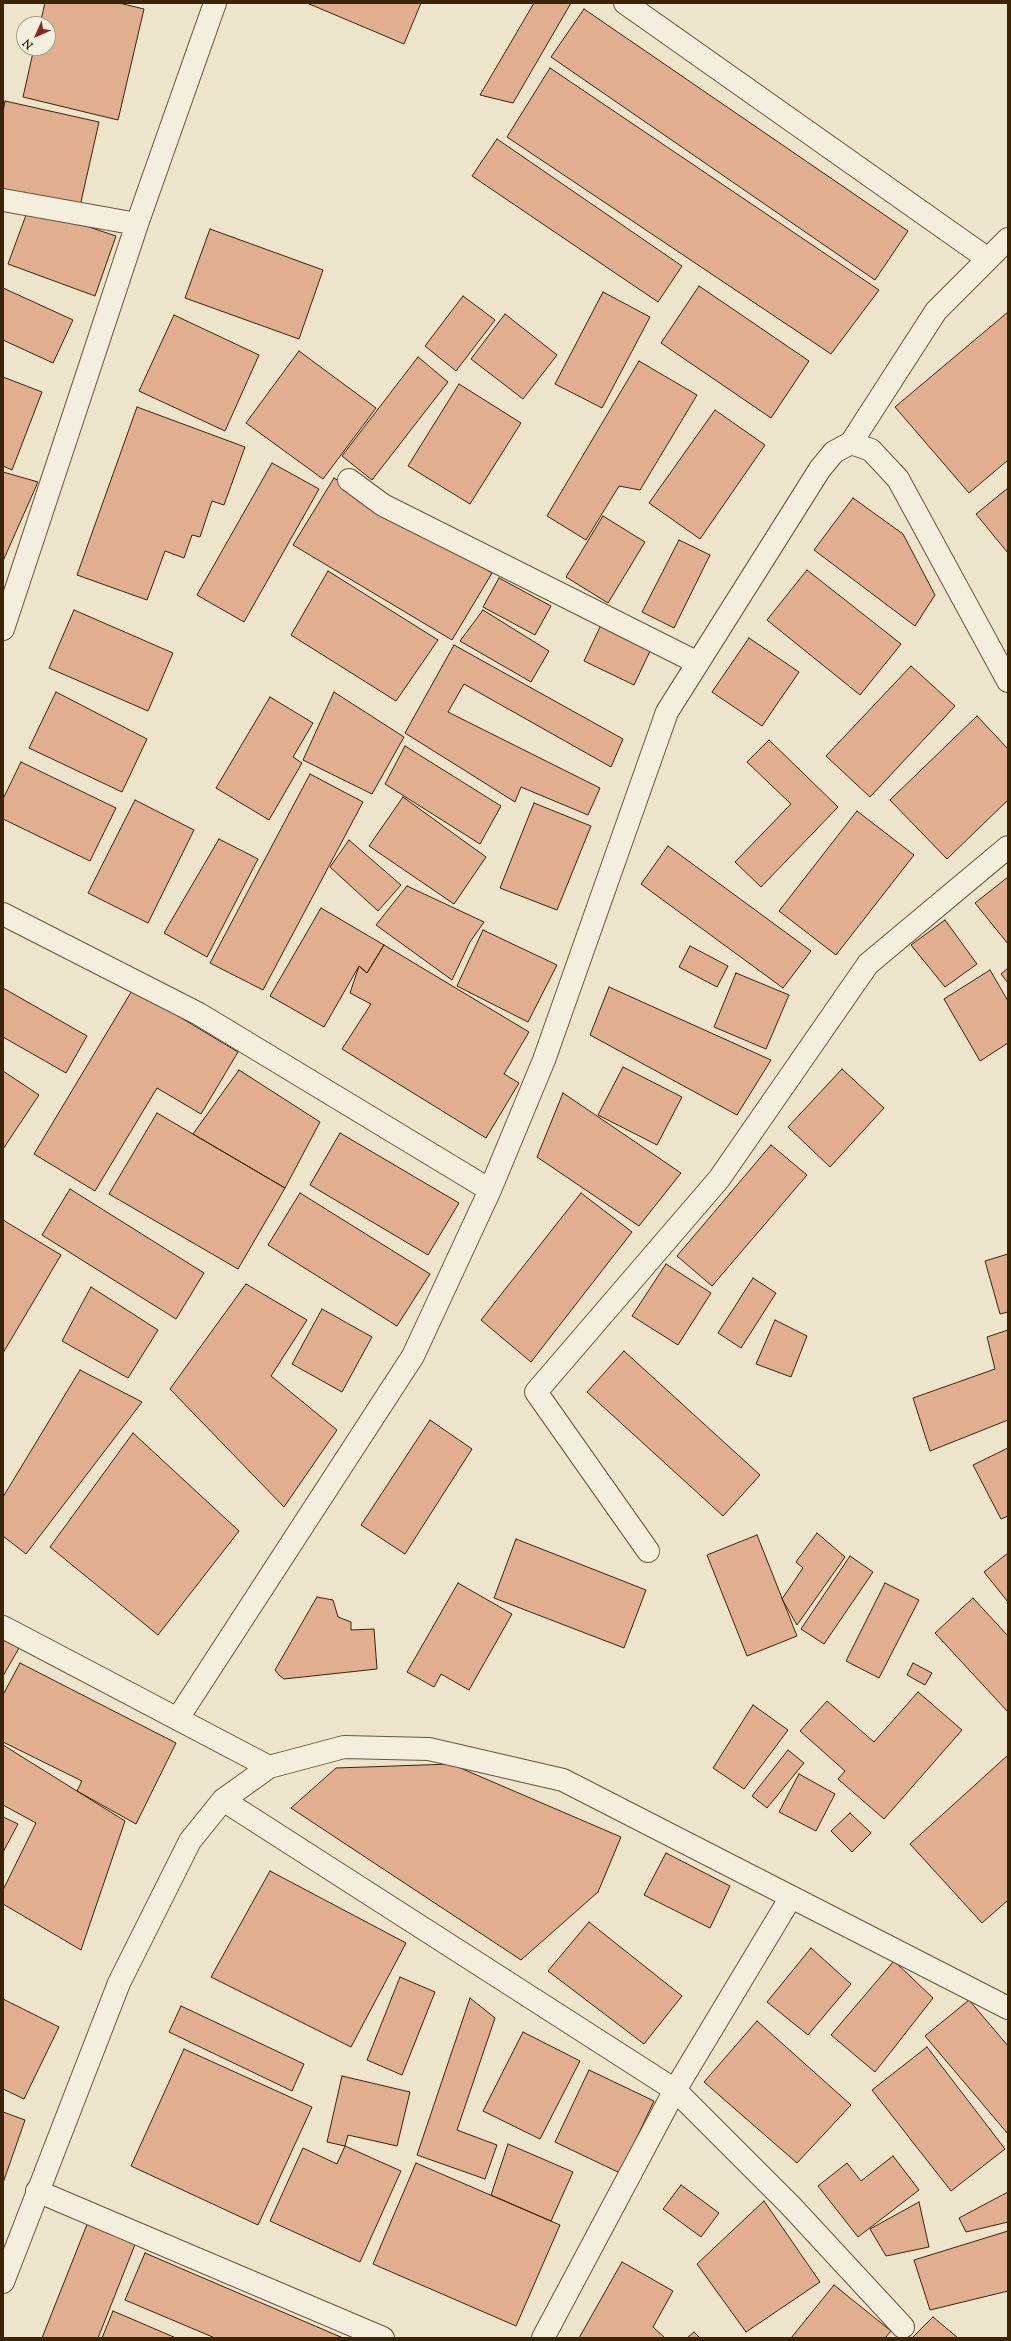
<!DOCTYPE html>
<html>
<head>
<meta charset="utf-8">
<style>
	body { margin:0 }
	#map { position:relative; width:1011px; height:2341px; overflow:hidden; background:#ece5cb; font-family:"Sorts Mill Goudy",serif }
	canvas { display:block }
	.frame { position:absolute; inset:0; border:4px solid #3b2406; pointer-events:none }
	.north { position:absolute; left:16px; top:16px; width:40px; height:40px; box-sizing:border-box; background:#f3eedd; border:1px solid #a99d87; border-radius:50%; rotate:225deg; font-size:11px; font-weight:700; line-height:16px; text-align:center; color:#3b2406 }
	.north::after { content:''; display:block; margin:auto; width:14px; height:18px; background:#8f2418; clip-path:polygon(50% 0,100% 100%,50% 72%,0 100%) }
</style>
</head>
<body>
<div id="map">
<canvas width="1011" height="2341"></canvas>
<div class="frame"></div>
<div class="north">N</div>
</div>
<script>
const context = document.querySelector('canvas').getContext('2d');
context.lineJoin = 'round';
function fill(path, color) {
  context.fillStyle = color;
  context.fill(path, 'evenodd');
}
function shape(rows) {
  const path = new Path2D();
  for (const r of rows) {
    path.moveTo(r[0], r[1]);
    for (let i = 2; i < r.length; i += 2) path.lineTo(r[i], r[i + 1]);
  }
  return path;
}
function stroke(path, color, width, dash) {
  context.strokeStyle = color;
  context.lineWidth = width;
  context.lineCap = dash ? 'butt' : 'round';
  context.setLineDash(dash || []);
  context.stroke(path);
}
const building = shape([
	[45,3,119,3,144,9,118,120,23,97,34,48,48,48,48,24,40,24,45,3],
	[307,3,421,3,404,44,307,3],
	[534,3,571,3,513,103,480,95,534,3],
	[584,9,908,231,875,280,551,57,584,9],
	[550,68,879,290,831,354,507,137,550,68],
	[5,101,99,122,80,206,3,189,3,112,5,101],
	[497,139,682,266,658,302,472,176,497,139],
	[29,207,116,236,95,296,8,264,29,207],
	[210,229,323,270,299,339,185,298,210,229],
	[699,286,809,361,771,418,661,343,699,286],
	[3,288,73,320,53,363,3,340,3,288],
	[603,292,650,317,602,408,555,384,603,292],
	[463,296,495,320,456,371,425,346,463,296],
	[1008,312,1008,460,969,493,895,407,1008,312],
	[505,314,557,355,523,399,471,359,505,314],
	[174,315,259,355,225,431,139,391,174,315],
	[299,351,376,408,323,479,246,423,299,351],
	[418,357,448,382,372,480,342,456,418,357],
	[639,361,697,395,640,490,619,486,586,540,547,516,639,361],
	[3,377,42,392,12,470,3,466,3,377],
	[459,384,521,423,470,504,408,466,459,384],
	[137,407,245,447,224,505,212,501,200,537,192,535,184,558,165,551,147,600,77,575,137,407],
	[715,410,765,445,700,539,649,503,715,410],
	[272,463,319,489,244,622,197,595,272,463],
	[3,472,38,482,3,561,3,472],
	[334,478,492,573,452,640,293,545,334,478],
	[1008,488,1008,553,976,514,1008,488],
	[853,498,903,534,935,595,915,626,814,550,853,498],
	[603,516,645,542,608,603,566,577,603,516],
	[679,540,710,555,674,628,642,612,679,540],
	[807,570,901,644,860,695,767,620,807,570],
	[328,571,438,640,396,701,291,635,328,571],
	[499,578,551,606,535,635,483,607,499,578],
	[74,610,173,653,148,711,49,668,74,610],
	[483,610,549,651,531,682,460,641,483,610],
	[601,625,651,649,634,685,584,661,601,625],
	[749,638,799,672,762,726,712,692,749,638],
	[454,645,623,739,611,767,464,684,448,712,600,788,588,815,521,787,515,802,405,733,454,645],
	[911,666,955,706,870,797,826,756,911,666],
	[56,692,147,739,122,792,29,748,56,692],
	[334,692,404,737,372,794,303,760,334,692],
	[270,697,313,723,293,757,302,763,269,820,216,788,270,697],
	[977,716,1008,749,1008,800,947,859,890,800,977,716],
	[769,740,838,807,761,887,735,862,791,804,747,762,769,740],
	[405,746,501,806,480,844,385,784,405,746],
	[21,762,116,808,90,861,3,819,3,799,21,762],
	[310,774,363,802,263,990,210,963,310,774],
	[403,797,486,857,454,904,369,846,403,797],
	[135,800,194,830,148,923,88,893,135,800],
	[534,803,591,826,557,910,500,888,534,803],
	[857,811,914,855,836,955,779,911,857,811],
	[219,839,258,859,207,957,164,933,219,839],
	[349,840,401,885,378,911,330,867,349,840],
	[668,846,811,951,783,988,641,884,668,846],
	[1008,877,1008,944,975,903,1008,877],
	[407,886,484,922,470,942,452,980,376,925,407,886],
	[321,908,384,945,367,973,359,966,324,1027,270,996,321,908],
	[945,920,977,964,945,987,911,945,945,920],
	[483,930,557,965,528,1022,457,986,483,930],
	[384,945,529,1032,504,1074,519,1083,486,1138,342,1049,371,1004,350,993,359,966,367,973,384,945],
	[690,946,728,966,717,987,679,967,690,946],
	[1008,968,1008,983,1001,974,1008,968],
	[990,970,1008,1001,1008,1043,980,1061,944,999,990,970],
	[736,973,789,995,766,1049,714,1027,736,973],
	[609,987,771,1060,737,1115,590,1035,609,987],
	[3,988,87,1036,66,1073,3,1037,3,988],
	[133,989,238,1052,201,1114,157,1088,95,1191,34,1154,133,989],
	[623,1067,682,1097,657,1145,598,1115,623,1067],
	[842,1069,884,1108,830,1167,788,1127,842,1069],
	[239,1070,320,1122,285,1188,193,1134,239,1070],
	[3,1071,39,1095,3,1149,3,1071],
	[563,1093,681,1173,639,1226,537,1157,563,1093],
	[157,1113,285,1188,238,1269,109,1194,157,1113],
	[340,1133,459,1203,428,1255,310,1185,340,1133],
	[771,1145,807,1175,712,1286,677,1256,771,1145],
	[70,1189,204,1273,176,1319,42,1235,70,1189],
	[300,1193,430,1274,397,1326,268,1245,300,1193],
	[581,1193,632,1232,531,1362,481,1320,581,1193],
	[3,1220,61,1255,3,1353,3,1220],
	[1008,1254,1008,1312,1000,1314,985,1261,1008,1254],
	[666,1264,711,1293,678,1345,632,1316,666,1264],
	[753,1278,776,1293,741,1348,718,1333,753,1278],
	[246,1284,307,1320,271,1376,337,1430,284,1507,170,1389,246,1284],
	[91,1287,158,1330,128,1378,62,1341,91,1287],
	[322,1309,372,1337,342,1392,292,1364,322,1309],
	[775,1320,807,1336,791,1377,756,1364,775,1320],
	[1008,1330,1008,1420,930,1451,913,1398,995,1369,987,1337,1008,1330],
	[624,1351,760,1475,723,1516,587,1392,624,1351],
	[80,1370,142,1402,26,1554,3,1536,3,1497,80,1370],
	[430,1420,472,1449,405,1554,361,1525,430,1420],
	[133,1433,239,1531,158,1635,50,1547,133,1433],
	[1008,1448,1008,1516,1001,1519,973,1465,1008,1448],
	[817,1533,845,1557,797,1625,782,1599,803,1568,796,1562,817,1533],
	[757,1535,797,1636,747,1656,707,1555,757,1535],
	[516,1539,646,1590,624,1648,494,1598,516,1539],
	[1008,1553,1008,1602,984,1572,1008,1553],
	[850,1556,873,1572,824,1644,801,1629,850,1556],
	[458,1583,512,1614,469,1690,441,1674,434,1687,407,1672,458,1583],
	[885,1583,919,1600,879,1678,846,1661,885,1583],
	[317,1597,333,1600,338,1617,351,1622,351,1630,374,1629,377,1669,284,1679,279,1675,275,1670,317,1597],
	[973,1598,1008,1636,1008,1712,935,1633,973,1598],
	[3,1639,19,1648,3,1676,3,1639],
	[20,1663,176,1743,136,1824,77,1791,82,1781,3,1742,3,1695,20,1663],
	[913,1663,932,1673,925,1685,907,1675,913,1663],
	[918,1692,962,1730,884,1819,838,1779,845,1771,800,1731,827,1701,874,1742,918,1692],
	[753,1705,788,1730,744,1789,713,1768,753,1705],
	[3,1745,125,1821,81,1950,3,1904,3,1890,36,1823,3,1805,3,1745],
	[788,1750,804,1763,767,1808,752,1796,788,1750],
	[1008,1755,1008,1900,982,1923,910,1844,1008,1755],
	[451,1764,621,1837,598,1892,521,1960,291,1808,336,1768,451,1764],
	[799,1774,835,1794,816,1831,779,1812,799,1774],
	[850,1813,871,1833,852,1852,831,1831,850,1813],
	[3,1817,18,1824,3,1852,3,1817],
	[666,1853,730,1886,710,1928,644,1895,666,1853],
	[270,1871,406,1943,351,2047,211,1977,270,1871],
	[589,1922,682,1996,644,2044,548,1971,589,1922],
	[811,1948,851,1984,808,2035,767,2002,811,1948],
	[894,1961,933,1998,875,2072,831,2035,894,1961],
	[400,1977,435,1992,402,2075,367,2060,400,1977],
	[470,1998,495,2018,457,2130,497,2145,485,2179,417,2155,470,1998],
	[3,1999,59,2027,24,2099,3,2089,3,1999],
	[969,2000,1008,2046,1008,2134,925,2036,969,2000],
	[181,2006,304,2064,292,2091,169,2032,181,2006],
	[757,2021,851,2105,797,2163,704,2082,757,2021],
	[523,2032,580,2061,540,2139,483,2111,523,2032],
	[927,2047,1005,2149,951,2191,872,2090,927,2047],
	[184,2049,312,2107,258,2225,131,2166,184,2049],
	[589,2070,654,2101,620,2173,555,2142,589,2070],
	[342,2076,410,2092,397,2146,348,2135,345,2146,327,2142,342,2076],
	[3,2112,25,2120,3,2183,3,2112],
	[508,2144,573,2172,551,2221,491,2195,508,2144],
	[345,2146,401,2171,360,2262,270,2221,303,2148,337,2164,345,2146],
	[893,2156,919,2190,858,2237,818,2186,847,2163,861,2181,893,2156],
	[416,2163,560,2225,516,2326,373,2264,416,2163],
	[681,2185,719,2213,701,2237,663,2209,681,2185],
	[1008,2192,1008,2222,966,2232,959,2218,1008,2192],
	[764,2201,820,2282,746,2332,697,2264,764,2201],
	[919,2202,929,2247,886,2256,870,2229,919,2202],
	[88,2222,136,2242,98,2338,42,2338,88,2222],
	[1008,2231,1008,2291,930,2310,914,2260,1008,2231],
	[145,2253,343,2338,215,2338,125,2300,145,2253],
	[622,2262,673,2291,653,2327,665,2338,579,2338,622,2262],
	[834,2285,891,2331,885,2338,791,2338,834,2285],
	[113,2311,176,2338,102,2338,113,2311],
	[933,2317,958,2338,912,2338,933,2317],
	[694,2332,700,2338,687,2338,694,2332]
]);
const minor = shape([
	[625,3,988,259],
	[3,200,137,224],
	[851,443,871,450,898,479,1008,681],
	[349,480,383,505,698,663],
	[3,629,137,224,215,3],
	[3,914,199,1014,490,1190],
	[648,1551,536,1392,719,1179,868,964,1008,847],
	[3,1627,269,1767],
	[178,1718,413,1356,490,1190,544,1060,667,712,820,469,834,452,851,443,936,311,1008,239],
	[223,1800,675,2090,790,2205,903,2327],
	[37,2191,383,2338],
	[3,2282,119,1983,190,1841,223,1800,269,1767,344,1747,429,1749,563,1780,1008,2008],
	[543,2338,675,2090,791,1897]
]);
fill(building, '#e1af8f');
stroke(building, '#3b2406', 1);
stroke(minor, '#675437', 24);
stroke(minor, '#f3eedd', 22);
</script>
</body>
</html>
